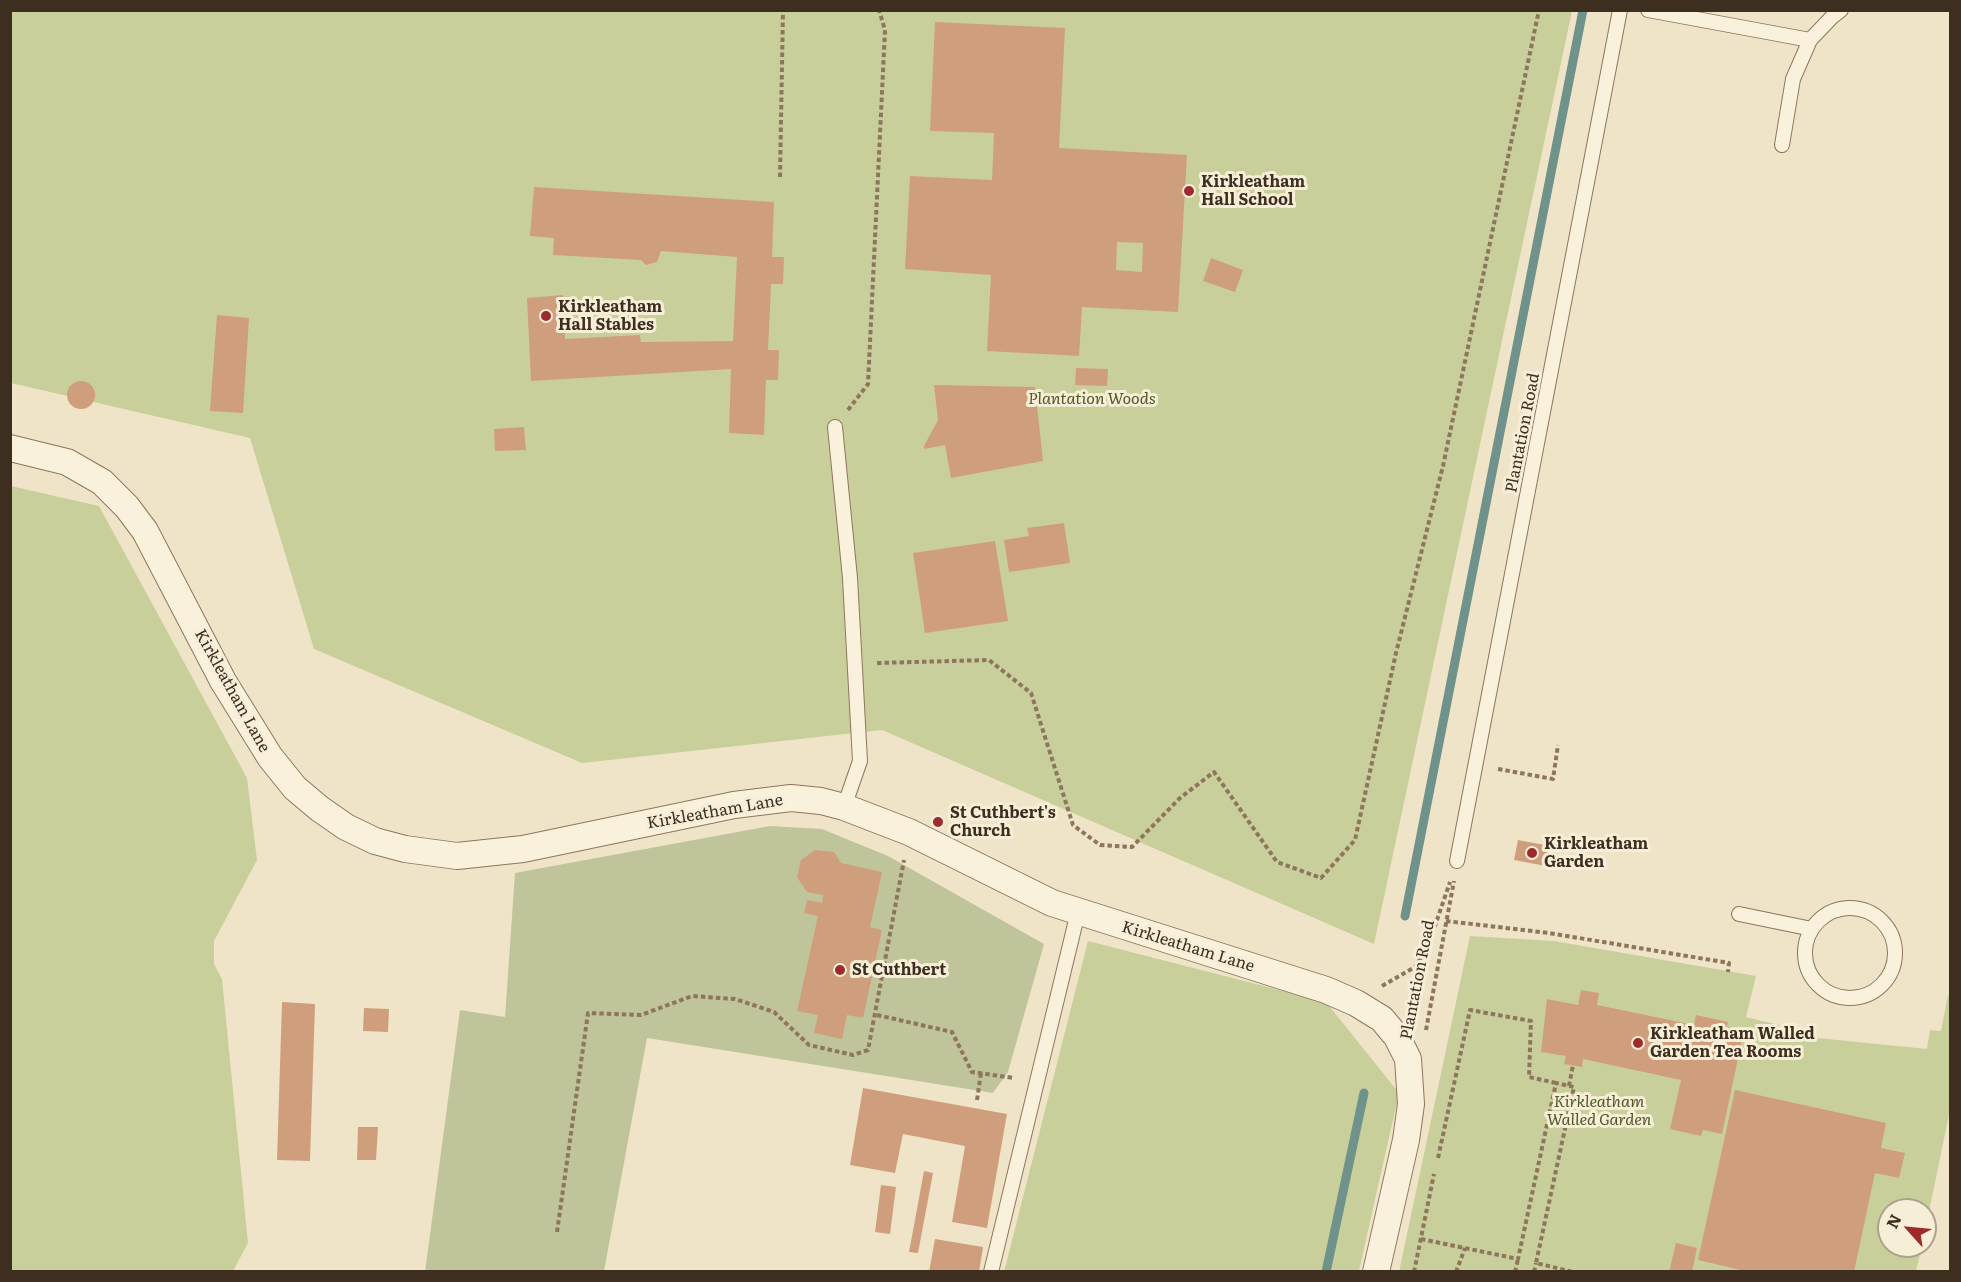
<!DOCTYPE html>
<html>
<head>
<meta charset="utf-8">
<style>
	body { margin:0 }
	#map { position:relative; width:1961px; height:1282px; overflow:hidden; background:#f0e4c8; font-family:Literata,serif }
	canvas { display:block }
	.frame { position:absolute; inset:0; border:12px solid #3d2e20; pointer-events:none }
	.north { position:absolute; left:1877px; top:1198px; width:60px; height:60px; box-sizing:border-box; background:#f7eed8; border:2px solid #ada18e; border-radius:50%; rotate:297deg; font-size:16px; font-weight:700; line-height:24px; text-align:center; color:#3d2e20 }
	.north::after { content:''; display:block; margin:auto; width:21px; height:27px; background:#9e2a2b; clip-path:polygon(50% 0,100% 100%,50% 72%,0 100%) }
</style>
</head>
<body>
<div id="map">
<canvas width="1961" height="1282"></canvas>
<div class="frame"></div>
<div class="north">N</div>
</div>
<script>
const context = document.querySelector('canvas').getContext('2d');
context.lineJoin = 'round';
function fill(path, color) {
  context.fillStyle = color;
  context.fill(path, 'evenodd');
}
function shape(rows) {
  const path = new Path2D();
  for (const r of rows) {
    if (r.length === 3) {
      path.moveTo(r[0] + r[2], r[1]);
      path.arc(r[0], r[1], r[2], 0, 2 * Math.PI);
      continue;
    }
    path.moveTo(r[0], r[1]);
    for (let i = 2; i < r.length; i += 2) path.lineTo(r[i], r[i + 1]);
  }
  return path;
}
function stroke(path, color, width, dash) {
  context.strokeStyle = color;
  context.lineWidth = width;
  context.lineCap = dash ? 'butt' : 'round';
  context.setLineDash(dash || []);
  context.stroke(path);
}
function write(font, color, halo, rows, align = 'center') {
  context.font = font + ' Literata,serif';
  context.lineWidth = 6;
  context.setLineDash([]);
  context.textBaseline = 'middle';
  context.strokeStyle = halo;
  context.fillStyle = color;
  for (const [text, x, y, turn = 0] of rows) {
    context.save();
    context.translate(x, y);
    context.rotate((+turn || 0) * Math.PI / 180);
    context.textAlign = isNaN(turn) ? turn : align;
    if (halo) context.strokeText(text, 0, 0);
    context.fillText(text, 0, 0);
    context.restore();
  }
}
const green = shape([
	[11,11,1572,11,1374,944,882,730,582,763,314,649,250,438,11,383],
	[11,486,99,506,247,778,257,860,214,941,214,964,222,979,248,1243,233,1271,11,1271],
	[1470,936,1554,941,1756,976,1746,1017,1779,1025,1778,1034,1927,1049,1930,1030,1941,1031,1948,995,1950,996,1950,1110,1925,1231,1925,1210,1889,1210,1889,1246,1922,1246,1916,1271,1399,1272],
	[1088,941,1326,1002,1399,1093,1359,1271,1004,1272]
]);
const cemetery = shape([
	[770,826,822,829,888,856,1044,944,1008,1072,993,1093,647,1038,604,1271,425,1272,460,1010,505,1017,515,873]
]);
const stream = shape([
	[1405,916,1583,10],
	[1326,1272,1364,1093]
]);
const building = shape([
	[935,22,1065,28,1059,148,1187,155,1178,312,1082,307,1079,356,987,351,991,275,905,269,910,176,992,180,994,133,930,131],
	[1117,242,1143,243,1142,272,1116,270],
	[534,187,774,202,772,257,784,257,783,284,771,284,768,350,779,350,778,380,766,380,764,435,729,433,731,369,531,381,527,298,563,295,565,339,640,335,641,342,733,341,737,257,661,251,657,262,646,265,641,260,553,255,554,238,530,236],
	[1211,258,1243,270,1235,292,1203,281],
	[217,315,249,318,243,413,210,411],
	[1076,368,1108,369,1107,386,1075,385],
	[81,395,14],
	[934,385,1035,387,1043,461,951,478,945,445,924,449,924,446,938,420],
	[524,427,526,450,495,451,494,429],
	[1064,523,1070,563,1009,572,1004,540,1029,536,1027,528],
	[995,541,1008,621,925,633,913,553],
	[1518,840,1550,846,1546,866,1514,860],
	[815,850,834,852,841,863,882,872,870,927,882,930,863,1018,847,1015,842,1039,814,1033,818,1015,797,1011,818,916,804,913,807,900,822,903,823,895,807,892,797,877,801,860],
	[1581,990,1599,993,1597,1005,1694,1025,1696,1015,1728,1022,1727,1027,1744,1030,1722,1134,1703,1130,1701,1136,1670,1129,1681,1080,1583,1059,1582,1067,1564,1064,1566,1056,1541,1052,1547,999,1578,1005],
	[282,1002,315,1004,310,1161,277,1160],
	[364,1008,389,1009,388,1032,363,1031],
	[863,1088,1007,1114,987,1228,952,1222,965,1146,903,1134,895,1173,850,1165],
	[1735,1090,1886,1123,1881,1148,1905,1153,1899,1178,1875,1173,1854,1272,1749,1272,1698,1260],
	[358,1127,378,1127,376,1160,357,1160],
	[924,1171,933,1173,918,1253,909,1252],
	[881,1185,896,1187,890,1234,875,1232],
	[935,1239,983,1247,979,1272,929,1272],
	[1676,1243,1697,1248,1692,1272,1669,1272]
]);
const path = shape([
	[780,177,783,10],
	[848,410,868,384,885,30,879,10],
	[877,663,989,660,1031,693,1073,825,1100,845,1132,847,1180,798,1214,772,1277,862,1321,878,1355,840,1396,653,1443,466,1539,10],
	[1498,769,1553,779,1558,745],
	[1446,921,1549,933,1729,963,1728,972],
	[1382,986,1415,967,1428,946,1450,882],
	[877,1015,952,1032,972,1072,1014,1078],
	[1426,1030,1454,881],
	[1569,1086,1573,1065],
	[977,1100,981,1073],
	[1438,1158,1470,1010,1531,1021,1529,1077,1556,1083],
	[557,1232,588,1013,641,1015,692,996,735,999,774,1012,809,1045,853,1055,868,1050,904,860],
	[1421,1239,1518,1259,1556,1083,1574,1087,1536,1263,1573,1272],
	[1414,1272,1434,1174],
	[1456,1272,1465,1248],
	[1515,1272,1518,1259],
	[1534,1272,1536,1263]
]);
const lane = shape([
	[1648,10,1810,40,1832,17,1841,10],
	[1782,145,1793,79,1810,40],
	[835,427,850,578,860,761,844,807],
	[1457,861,1620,10],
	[1850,953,45],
	[1739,914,1812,929],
	[991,1272,1078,912]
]);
const street = shape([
	[10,448,67,462,102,482,127,507,145,531,223,681,270,757,295,788,320,809,346,827,375,841,405,849,457,856,523,849,734,805,791,798,821,801,844,807,909,832,1052,903,1326,990,1356,1003,1382,1019,1397,1037,1408,1059,1411,1104,1406,1140,1376,1272]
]);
const markers = [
	[1189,191,6,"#9e2a2b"],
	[546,316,6,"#9e2a2b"],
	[938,822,6,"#9e2a2b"],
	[1532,853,6,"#9e2a2b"],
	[840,970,6,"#9e2a2b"],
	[1638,1043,6,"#9e2a2b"]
];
const poiNames = [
	["Kirkleatham",1201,182],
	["Hall School",1201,200],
	["Kirkleatham",558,307],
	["Hall Stables",558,325],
	["St Cuthbert's",950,813],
	["Church",950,831],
	["Kirkleatham",1544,844],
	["Garden",1544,862],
	["St Cuthbert",852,970],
	["Kirkleatham Walled",1650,1034],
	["Garden Tea Rooms",1650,1052]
];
const parkNames = [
	["Plantation Woods",1092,399],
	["Kirkleatham",1599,1102],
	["Walled Garden",1599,1120]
];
const streetNames = [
	["Plantation Road",1523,433,-79],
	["Kirkleatham Lane",232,691,61],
	["Kirkleatham Lane",715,812,-10],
	["Kirkleatham Lane",1188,947,17],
	["Plantation Road",1418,980,-79]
];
fill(green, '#c9cf9b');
fill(cemetery, '#bfc49a');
stroke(stream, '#6f938a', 9);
fill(building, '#cf9f7d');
stroke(lane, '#8d765c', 16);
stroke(street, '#8d765c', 28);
stroke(path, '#8d765c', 4, [4.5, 3]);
stroke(lane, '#faf1dc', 14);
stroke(street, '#faf1dc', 26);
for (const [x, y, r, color] of markers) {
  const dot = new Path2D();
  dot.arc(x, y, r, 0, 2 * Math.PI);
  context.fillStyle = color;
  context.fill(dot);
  stroke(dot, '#f7eed8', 2);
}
write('bold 16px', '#3d2e20', '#f7eed8', poiNames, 'left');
write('italic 16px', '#4d5a26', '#f7eed8', parkNames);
write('16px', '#3d2e20', '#f7eed8', streetNames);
</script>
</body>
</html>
